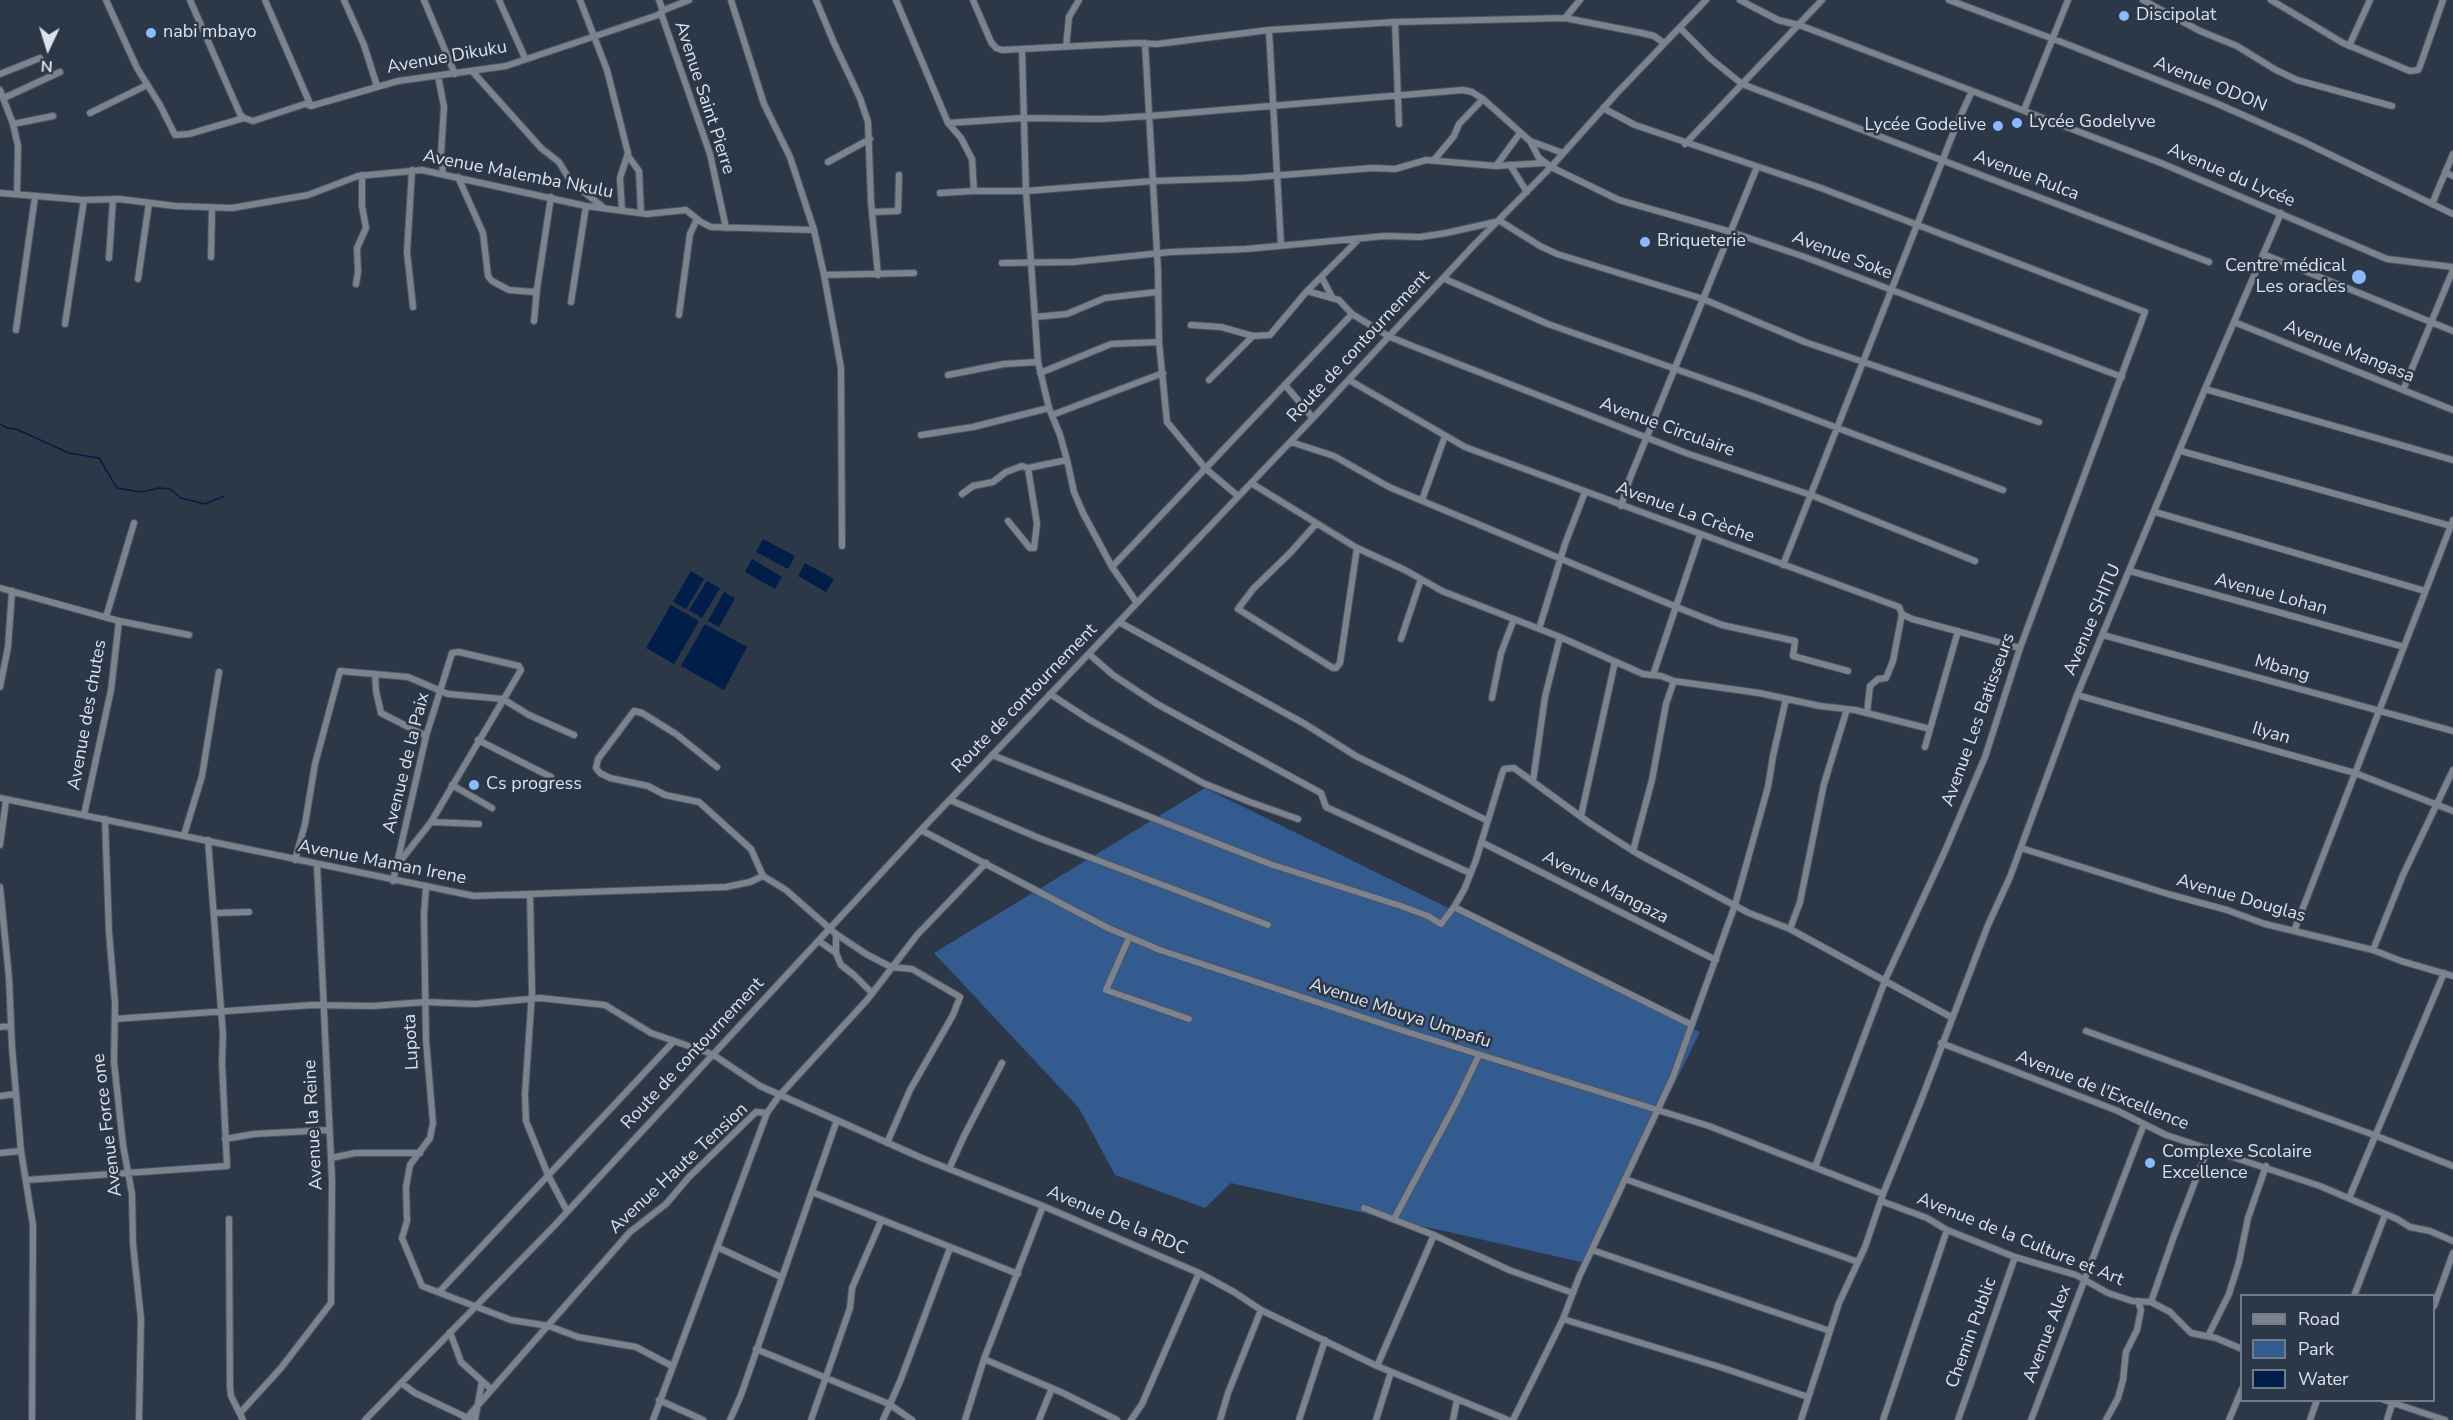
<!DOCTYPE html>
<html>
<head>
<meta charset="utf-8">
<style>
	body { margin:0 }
	#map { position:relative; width:2453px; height:1420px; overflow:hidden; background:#2c3748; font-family:"Nunito Sans",sans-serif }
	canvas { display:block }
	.legend { position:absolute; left:2240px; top:1294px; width:195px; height:108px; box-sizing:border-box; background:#2c3748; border:2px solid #727b8a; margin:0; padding:8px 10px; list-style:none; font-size:18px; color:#dae2ec }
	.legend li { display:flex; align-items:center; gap:12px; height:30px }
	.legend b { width:30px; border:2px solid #727b8a }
	.north { position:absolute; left:18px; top:18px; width:60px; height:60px; -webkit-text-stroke:4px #2c3748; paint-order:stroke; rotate:184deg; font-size:16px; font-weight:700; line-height:24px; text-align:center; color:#dae2ec }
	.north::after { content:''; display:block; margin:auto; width:21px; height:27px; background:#dae2ec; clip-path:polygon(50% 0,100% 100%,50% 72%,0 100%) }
</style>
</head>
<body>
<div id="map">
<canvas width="2453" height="1420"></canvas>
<ul class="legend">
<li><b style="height:8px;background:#7d838c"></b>Road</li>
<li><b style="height:16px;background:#345b8f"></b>Park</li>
<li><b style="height:16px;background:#001e48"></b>Water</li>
</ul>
<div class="north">N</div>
</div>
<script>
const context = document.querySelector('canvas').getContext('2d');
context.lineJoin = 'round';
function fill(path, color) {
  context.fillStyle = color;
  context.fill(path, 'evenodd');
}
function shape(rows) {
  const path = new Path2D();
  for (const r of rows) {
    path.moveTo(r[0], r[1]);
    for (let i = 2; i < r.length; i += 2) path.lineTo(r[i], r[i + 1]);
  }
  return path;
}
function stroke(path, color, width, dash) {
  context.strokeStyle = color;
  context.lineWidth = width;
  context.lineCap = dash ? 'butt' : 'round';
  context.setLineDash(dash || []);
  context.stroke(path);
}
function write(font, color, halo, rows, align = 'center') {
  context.font = font + ' "Nunito Sans",sans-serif';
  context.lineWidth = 5;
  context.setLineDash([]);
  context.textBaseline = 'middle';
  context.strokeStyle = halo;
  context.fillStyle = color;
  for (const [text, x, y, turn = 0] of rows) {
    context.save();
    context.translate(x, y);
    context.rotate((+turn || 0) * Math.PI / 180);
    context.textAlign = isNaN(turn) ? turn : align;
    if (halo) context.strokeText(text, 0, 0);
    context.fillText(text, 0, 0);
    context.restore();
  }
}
const green = shape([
	[1205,788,1700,1032,1586,1263,1231,1183,1205,1208,1115,1175,1079,1108,934,953]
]);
const water = shape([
	[763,539,795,556,788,569,756,552],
	[752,559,782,577,775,589,745,572],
	[805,563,834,579,826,592,798,576],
	[691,571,704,579,686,609,673,602],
	[707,581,720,588,702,618,689,610],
	[724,592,735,598,719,627,708,621],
	[671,605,699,621,674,664,646,648],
	[705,624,747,647,724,690,681,666]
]);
const stream = shape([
	[0,424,7,428,16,429,69,453,99,458,117,488,141,492,159,488,170,489,181,498,205,504,224,496]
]);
const minor = shape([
	[106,0,137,68,160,105,175,135,189,134,244,118],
	[190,0,240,114,244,118],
	[265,0,311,106],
	[344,0,364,45,377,86],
	[424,0,455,74],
	[499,0,525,58],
	[580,0,607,70,628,153,620,178,622,210],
	[659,0,663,11],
	[731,0,764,104,790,157,814,230,824,275,841,368,842,546],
	[816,0,834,43,860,98,868,122,871,202,878,275],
	[896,0,948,123,961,138,972,159,974,191,1026,191,1038,362,1049,408],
	[973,0,991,42,996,48,1002,50,1136,43,1157,44,1269,30,1395,22,1565,18,1642,33,1654,36,1664,43],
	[1740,0,1778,20,1802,26,2161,163,2387,259,2453,267],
	[1949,0,2064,43,2218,104,2304,142,2453,214],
	[2143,0,2200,31,2237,46,2276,70,2297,80,2392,106],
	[2271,0,2343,43,2410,71,2418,70,2420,66,2443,0],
	[661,13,710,154,726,228],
	[1565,18,1580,0],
	[1395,22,1399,124],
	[1680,28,1711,59,1742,84,2209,262],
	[1269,30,1281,245],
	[1145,43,1158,270,1159,342,1167,422,1206,469,1238,496],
	[2349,46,2370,0],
	[1066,47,1069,17,1079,0],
	[1022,50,1026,191,1153,181,1244,178,1373,168,1395,169,1426,160,1496,166,1544,163],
	[472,71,541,148,559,162,571,182,603,207],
	[0,74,40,58],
	[438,76,444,107,441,154,443,174],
	[0,90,13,124,18,146,17,194],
	[4,98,60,72],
	[1603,108,1635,125,1821,188,2145,312,2020,648,1985,757,1945,851,1886,978,1815,1167],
	[2024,110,2068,0],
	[90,113,147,85],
	[244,118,253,121,305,104,311,106,398,81,506,66,658,15,664,10,689,0],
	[948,123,1023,118,1100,119,1150,116,1463,90,1472,92,1483,99,1530,141,1563,153],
	[13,124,53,116],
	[1530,141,1539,158,1551,167,1619,200,1731,232,1802,256,2122,377],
	[1685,144,1822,0],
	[628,156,639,171,641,213],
	[1434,160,1454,136,1459,124,1483,99],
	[828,162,870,139],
	[1510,165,1527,192],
	[1496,166,1520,133],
	[412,170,407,252,413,307],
	[2445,172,2453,176],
	[458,177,483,233,488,276,492,281,509,290,534,292,537,289,551,197],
	[0,193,84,200,119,199,175,206,232,208,308,195,358,176,422,170,586,206,647,214,686,210,701,222,711,227,814,230],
	[940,193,974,191],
	[2432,204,2453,154],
	[873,212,898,211,899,175],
	[2263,254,2453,331],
	[211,257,212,208],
	[109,258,113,199],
	[1002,263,1073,262,1171,252,1246,249,1385,236,1420,237,1446,233,1500,221,1540,246,1557,254,1703,299,1805,342,2039,422],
	[824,275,914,273],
	[1322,278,1332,297],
	[138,279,149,203],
	[1445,279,1548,324,1755,397,2003,490],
	[356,284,358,272,357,248,366,228,362,206,362,175],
	[1307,291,1339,300,1352,314,1390,337,1425,351,1686,453,1811,495,1975,561],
	[571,302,586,206],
	[679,315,690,234,697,219],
	[1035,317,1067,314,1105,298,1157,292],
	[534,321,537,289],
	[2234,322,2453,410],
	[65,324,84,200],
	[1191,325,1221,327,1253,336,1270,335,1307,291,1358,240],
	[16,330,35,197],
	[1040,373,1111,344,1159,342],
	[948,375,1004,364,1038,362],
	[1209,380,1253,336],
	[1349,380,1465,447,1899,607,1902,614,1912,619,2020,648],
	[1285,385,1313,418],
	[2205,389,2453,460],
	[2403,390,2453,270],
	[1052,415,1163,373],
	[921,435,973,427,1049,408,1060,435,1067,460],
	[1291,442,1334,456,1389,487,1674,606,1722,625,1795,641,1793,656,1848,671],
	[2181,451,2451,526],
	[1251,483,1357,548,1405,570,1442,591,1560,637,1545,697,1533,781],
	[962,494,973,486,993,482,1006,472,1022,466,1028,468,1067,460,1074,492,1083,513,1112,567,1137,603],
	[1422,500,1445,436],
	[1621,506,1630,478,1757,167],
	[2155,512,2425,591],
	[1008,521,1030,548,1034,548,1037,524,1028,468],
	[1316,524,1290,553,1253,589,1238,609,1333,668,1336,668,1340,663,1357,548],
	[1783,565,1956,126,1972,91],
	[1112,567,1352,314],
	[2130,571,2404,647],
	[0,588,119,621,189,635],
	[106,617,134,523],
	[1119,622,1305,724,1356,756,1486,820],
	[1539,629,1565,544,1585,492],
	[2103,635,2453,731],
	[1560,637,1643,674,1661,676,1674,681,1666,704,1652,780,1633,851],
	[1401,639,1421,579],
	[1089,654,1113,675,1157,704,1321,793,1326,807,1470,873],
	[375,674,376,691,381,713,426,736],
	[1653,675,1700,535],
	[1674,681,1759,693,1820,706,1855,710,1930,729],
	[0,687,8,647,12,591],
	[1050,694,1090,720,1203,783,1250,802,1298,819],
	[2077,695,2355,773,2453,811],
	[1492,698,1501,653,1514,619],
	[1867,713,1870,686,1878,679,1886,678,1893,661,1902,614],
	[478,740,551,777],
	[1925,747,1958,631],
	[992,755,1270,864,1401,906,1428,916,1441,924,1454,907,1464,890,1476,860,1502,774,1504,769,1514,768,1591,824,1638,854,1749,913,1790,929,1823,947,1951,1017],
	[717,767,676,734,642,713,634,711,598,759,596,768,600,773,610,778,648,786,665,795,699,802,751,849,763,876],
	[452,785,492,808],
	[0,798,474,896,726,887,750,882,763,876],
	[950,800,1039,838,1268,925],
	[84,815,111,690,119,621],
	[1581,816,1615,662],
	[105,819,109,932,115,1003,114,1062,123,1145,132,1194,133,1244,141,1319,139,1420],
	[431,822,479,824],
	[921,830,1108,928,1160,950,1404,1031,1709,1126,1883,1194],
	[184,835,202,776,219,672],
	[1481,842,1716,960],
	[0,845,6,800],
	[2021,848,2168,894,2227,910,2265,924,2373,950,2401,961,2453,976],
	[295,860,305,824,315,764,340,671,408,677,448,694,503,699,529,715,574,735],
	[763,876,786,890,836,934,866,954,891,967,912,969,960,997,953,1015,910,1090,887,1143],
	[393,881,426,736,452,653,459,652,519,666,521,670,431,822,398,864],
	[0,887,9,978,12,1047,21,1151,33,1225,32,1420],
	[426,887,424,914,426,1040,433,1123,430,1138,410,1165,406,1187,407,1221,402,1238,422,1286,511,1320,549,1326,578,1337,636,1347,672,1366],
	[530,894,532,992,525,1094,526,1121,548,1175,567,1211],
	[1454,907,1692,1025],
	[214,913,249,912],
	[1790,929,1800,902,1824,784,1847,709],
	[2294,931,2453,520],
	[836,934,836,953,841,965,854,975,872,993],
	[1129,938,1106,990,1189,1019],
	[819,941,836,953],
	[2373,950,2403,875,2453,770],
	[115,1019,312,1005,373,1006,425,1002,475,1004,540,998,605,1005,651,1033,712,1054,760,1086,924,1159,1043,1206,1199,1273,1234,1292,1261,1310,1377,1366,1508,1420],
	[0,1027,11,1026],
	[2086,1031,2374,1135,2453,1166],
	[1941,1043,2118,1111,2166,1135,2320,1186,2397,1219,2410,1227,2430,1231,2453,1241],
	[0,1096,16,1094],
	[225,1139,254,1134,329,1130],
	[0,1153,21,1151],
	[331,1158,355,1153,420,1153],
	[949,1169,964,1136,1002,1063],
	[1625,1179,1858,1262],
	[26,1180,227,1166,222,1063,223,1035,208,840],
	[812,1192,1018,1274],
	[2349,1198,2444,973],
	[1881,1201,1927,1218,1947,1230,2015,1257,2076,1275,2108,1293,2132,1301,2151,1302,2170,1312,2191,1333,2216,1338,2242,1349],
	[1364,1208,1434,1235,1509,1270,1573,1293],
	[229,1219,230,1387,231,1396,243,1420],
	[1394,1219,1457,1101,1479,1055],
	[717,1247,781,1277],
	[1592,1250,1830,1331],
	[439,1292,674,1041],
	[2354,1296,2385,1215],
	[2151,1302,2174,1236,2208,1148],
	[2434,1306,2453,1253],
	[1563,1319,1723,1368,1808,1397],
	[450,1332,461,1362,491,1389],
	[2208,1336,2229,1294,2239,1262,2248,1218,2266,1166],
	[756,1349,889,1404,912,1420],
	[984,1359,1063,1393,1117,1420],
	[1377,1366,1434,1235],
	[401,1383,415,1393,472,1420],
	[659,1400,703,1420],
	[2384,1400,2445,1420],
	[240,1413,281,1368,331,1303,332,1180,317,864],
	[365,1420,555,1225,921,830,1313,418,1474,245,1551,167,1617,93,1706,0],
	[465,1420,630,1232,666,1204,689,1177,756,1112,767,1113,779,1096,867,1000,917,935,986,863],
	[475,1420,482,1381],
	[653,1420,767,1113],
	[730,1420,741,1395,837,1120],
	[811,1420,850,1308,852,1288,881,1221],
	[883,1420,901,1379,950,1248],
	[965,1420,984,1359,1043,1206],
	[1039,1420,1052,1388],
	[1131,1420,1142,1404,1199,1273],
	[1220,1420,1228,1393,1261,1310],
	[1299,1420,1325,1340],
	[1376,1420,1391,1372],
	[1453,1420,1457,1400],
	[1513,1420,1563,1319,1579,1277,1673,1077,1735,905,1768,787,1773,756,1786,699],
	[1801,1420,1839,1303,1865,1247,1883,1194,1920,1103,1988,925,2010,877,2077,695,2205,389,2281,213],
	[1883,1420,1947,1230],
	[1958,1420,2015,1257],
	[2031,1420,2144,1124],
	[2106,1420,2118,1398,2123,1380,2126,1352,2137,1330,2141,1310,2138,1301],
	[2229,1420,2242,1389],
	[2310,1420,2317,1400],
	[2387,1420,2393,1401]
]);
const markers = [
	[2124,16,6,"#8abafc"],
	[151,33,6,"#8abafc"],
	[2017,123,6,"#8abafc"],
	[1998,126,6,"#8abafc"],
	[1645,242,6,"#8abafc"],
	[2359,277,8,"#8abafc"],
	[474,785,6,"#8abafc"],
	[2150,1163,6,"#8abafc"]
];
const poiNames = [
	["Discipolat",2136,16],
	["nabi mbayo",163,33],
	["Lycée Godelyve",2029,123],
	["Lycée Godelive",1986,126,"right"],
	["Briqueterie",1657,242],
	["Centre médical",2346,267,"right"],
	["Les oracles",2346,288,"right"],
	["Cs progress",486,785],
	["Complexe Scolaire",2162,1153],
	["Excellence",2162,1174]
];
const streetNames = [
	["Avenue Dikuku",447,58,-10],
	["Avenue ODON",2210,85,22],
	["Avenue Saint Pierre",704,98,72],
	["Avenue Malemba Nkulu",518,175,11],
	["Avenue Rulca",2026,176,21],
	["Avenue du Lycée",2231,176,23],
	["Avenue Soke",1842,256,21],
	["Route de contournement",1359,347,-47],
	["Avenue Mangasa",2349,352,22],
	["Avenue Circulaire",1667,428,20],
	["Avenue La Crèche",1685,513,20],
	["Avenue Lohan",2271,595,15],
	["Avenue SHITU",2093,620,-67],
	["Mbang",2282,669,16],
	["Route de contournement",1025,699,-46],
	["Avenue des chutes",88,715,-80],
	["Avenue Les Batisseurs",1979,720,-70],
	["Ilyan",2271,734,16],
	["Avenue de la Paix",407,763,-76],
	["Avenue Maman Irene",382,863,11],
	["Avenue Mangaza",1605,888,27],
	["Avenue Douglas",2241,899,16],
	["Avenue Mbuya Umpafu",1400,1014,18],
	["Lupota",412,1042,-93],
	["Route de contournement",693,1054,-47],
	["Avenue de l'Excellence",2102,1091,22],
	["Avenue Force one",108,1125,-97],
	["Avenue la Reine",314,1125,-93],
	["Avenue Haute Tension",679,1169,-43],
	["Avenue De la RDC",1117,1221,23],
	["Avenue de la Culture et Art",2020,1240,22],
	["Chemin Public",1972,1333,-70],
	["Avenue Alex",2048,1334,-69]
];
fill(green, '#345b8f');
fill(water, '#001e48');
stroke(stream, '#001e48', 1.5);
stroke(minor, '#4b5666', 8);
stroke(minor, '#7d838c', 6);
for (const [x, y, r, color] of markers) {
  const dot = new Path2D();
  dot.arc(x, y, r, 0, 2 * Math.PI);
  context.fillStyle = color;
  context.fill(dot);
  stroke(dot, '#2c3748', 2);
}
write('18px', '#dae2ec', '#2c3748', poiNames, 'left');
write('18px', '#dae2ec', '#2c3748', streetNames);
</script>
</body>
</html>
